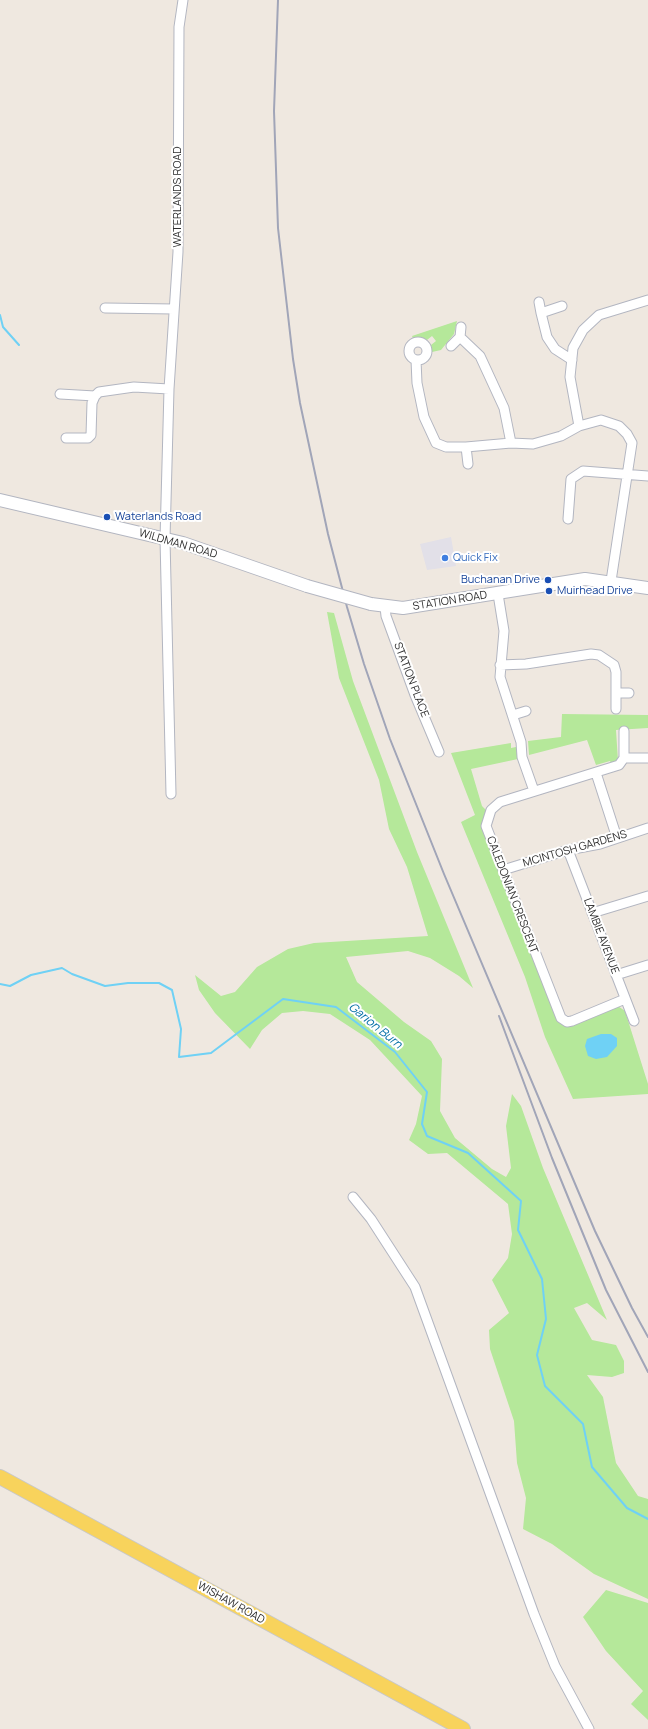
<!DOCTYPE html>
<html>
<head>
<meta charset="utf-8">
<style>
	body { margin:0 }
	canvas { display:block; background:#efe8e0 }
</style>
</head>
<body>
<canvas width="648" height="1729"></canvas>
<script>
const context = document.querySelector('canvas').getContext('2d');
context.lineJoin = 'round';
function fill(path, color) {
  context.fillStyle = color;
  context.fill(path, 'evenodd');
}
function shape(rows) {
  const path = new Path2D();
  for (const r of rows) {
    if (r.length === 3) {
      path.moveTo(r[0] + r[2], r[1]);
      path.arc(r[0], r[1], r[2], 0, 2 * Math.PI);
      continue;
    }
    path.moveTo(r[0], r[1]);
    for (let i = 2; i < r.length; i += 2) path.lineTo(r[i], r[i + 1]);
  }
  return path;
}
function stroke(path, color, width, dash) {
  context.strokeStyle = color;
  context.lineWidth = width;
  context.lineCap = dash ? 'butt' : 'round';
  context.setLineDash(dash || []);
  context.stroke(path);
}
function write(font, color, halo, rows, align = 'center') {
  context.font = font + ' Manrope,sans-serif';
  context.lineWidth = 4;
  context.setLineDash([]);
  context.textBaseline = 'middle';
  context.strokeStyle = halo;
  context.fillStyle = color;
  for (const [text, x, y, turn = 0] of rows) {
    context.save();
    context.translate(x, y);
    context.rotate((+turn || 0) * Math.PI / 180);
    context.textAlign = isNaN(turn) ? turn : align;
    if (halo) context.strokeText(text, 0, 0);
    context.fillText(text, 0, 0);
    context.restore();
  }
}
const industrial = shape([
	[451,537,456,566,427,570,420,544]
]);
const green = shape([
	[457,321,454,334,441,350,432,352,431,345,436,341,432,336,427,340,421,337,413,338,412,336],
	[327,612,334,613,353,681,417,852,473,988,459,976,430,958,408,951,346,957,357,982,404,1022,431,1041,442,1059,440,1111,455,1138,492,1169,506,1177,511,1168,506,1126,512,1094,521,1106,543,1168,607,1320,587,1303,574,1308,592,1340,616,1345,624,1361,624,1373,612,1377,587,1375,603,1397,616,1463,638,1496,648,1499,648,1599,594,1574,552,1544,523,1529,526,1498,517,1463,514,1421,490,1349,489,1330,509,1313,492,1280,508,1258,512,1234,508,1204,447,1153,428,1154,409,1140,416,1124,422,1096,370,1040,330,1014,303,1011,282,1013,262,1030,250,1049,215,1013,199,990,195,975,221,996,235,992,257,967,288,949,314,943,428,936,407,867,389,829,379,780,339,678],
	[562,714,648,715,648,728,616,730,618,761,611,763,610,761,596,765,587,740,529,755,528,741,561,737],
	[511,743,511,748,516,747,518,759,471,769,482,806,487,811,485,815,558,1021,564,1025,618,1006,625,1011,648,1084,648,1094,573,1099,545,1037,525,977,461,822,475,815,451,753],
	[606,1590,648,1603,648,1720,631,1704,643,1691,606,1651,583,1617]
]);
const water = shape([
	[601,1034,611,1034,617,1038,617,1046,607,1057,596,1059,588,1056,585,1046,587,1039]
]);
const stream = shape([
	[0,315,3,327,19,345],
	[0,984,10,986,31,975,62,968,72,974,105,986,128,983,159,983,172,990,181,1029,179,1057,211,1053,283,999,336,1007,395,1052,427,1092,422,1124,427,1136,468,1153,521,1201,518,1230,542,1279,546,1319,537,1355,545,1386,583,1424,592,1467,627,1508,648,1519]
]);
const street = shape([
	[539,302,541,313],
	[562,306,541,313,547,337,555,349,572,360],
	[105,308,174,309],
	[460,337,461,327],
	[418,351,9],
	[451,346,460,337,480,356,504,408,511,443],
	[416,360,417,383,424,417,436,443,446,447,466,447,511,443,533,444,561,436,579,426,601,420,619,426,627,434,632,443,611,581],
	[60,394,95,396],
	[579,426,570,377,573,348,583,330,599,315,648,300],
	[66,438,88,438,91,435,92,403,95,396,99,392,134,387,169,389],
	[466,447,468,464],
	[568,519,571,479,583,471,648,476],
	[498,594,504,631,500,677,521,742,522,757,534,791],
	[385,607,386,616,415,695,439,752],
	[500,665,526,664,591,654,599,655,614,665,616,672,616,709],
	[616,693,629,693],
	[513,715,526,711],
	[624,731,624,758,619,765,500,802,491,810,486,826,561,1018,567,1022,572,1021,625,999],
	[624,758,648,758],
	[596,773,617,838],
	[171,794,165,539,169,389,178,252,179,27,183,0],
	[568,850,634,1021],
	[503,870,568,850,600,844,648,828],
	[592,913,648,896],
	[616,975,648,965],
	[353,1197,371,1219,415,1287,534,1614,555,1666,589,1729]
]);
const secondary = shape([
	[0,500,183,543,307,586],
	[371,604,403,608,585,579,648,588]
]);
const primary = shape([
	[0,1477,463,1729]
]);
const rail = shape([
	[278,0,274,111,278,228,293,359,300,403,328,534,347,607,364,664,390,739,444,874,595,1231,632,1308,648,1337],
	[499,1016,552,1158,606,1290,648,1372]
]);
const secondaryBridge = shape([
	[307,586,371,604]
]);
const markers = [
	[107,517,4,"#1a4fb4"],
	[445,558,4,"#3f7fe0"],
	[548,580,4,"#1a4fb4"],
	[549,591,4,"#1a4fb4"]
];
const streetNames = [
	["WATERLANDS ROAD",178,197,-90],
	["WILDMAN ROAD",178,544,16],
	["STATION ROAD",450,601,-9],
	["STATION PLACE",411,680,69],
	["MCINTOSH GARDENS",575,849,-16],
	["CALEDONIAN CRESCENT",512,895,69],
	["LAMBIE AVENUE",601,936,69],
	["WISHAW ROAD",231,1603,29]
];
const transitNames = [
	["Waterlands Road",115,517],
	["Buchanan Drive",540,580,"right"],
	["Muirhead Drive",557,591]
];
const shopNames = [
	["Quick Fix",453,558]
];
const waterNames = [
	["Garion Burn",375,1026,39]
];
fill(industrial, '#e2e0e8');
fill(green, '#b5e89a');
fill(water, '#6fd1f5');
stroke(stream, '#6fd1f5', 2);
stroke(street, '#b3b6c1', 11);
stroke(secondary, '#b3b6c1', 14);
stroke(primary, '#c8c8c8', 16);
stroke(street, '#fff', 9);
stroke(secondary, '#fff', 12);
stroke(primary, '#f8d35c', 14);
stroke(rail, '#a1a5b8', 2);
stroke(secondaryBridge, '#b3b6c1', 14, []);
stroke(secondaryBridge, '#fff', 12);
for (const [x, y, r, color] of markers) {
  const dot = new Path2D();
  dot.arc(x, y, r, 0, 2 * Math.PI);
  context.fillStyle = color;
  context.fill(dot);
  stroke(dot, '#fff', 1.5);
}
write('11px', '#2d2d2d', '#fff', streetNames);
write('11px', '#164399', '#fff', transitNames, 'left');
write('11px', '#366cbe', '#fff', shopNames, 'left');
write('italic 12px', '#0771a8', '#fff', waterNames);
</script>
</body>
</html>
